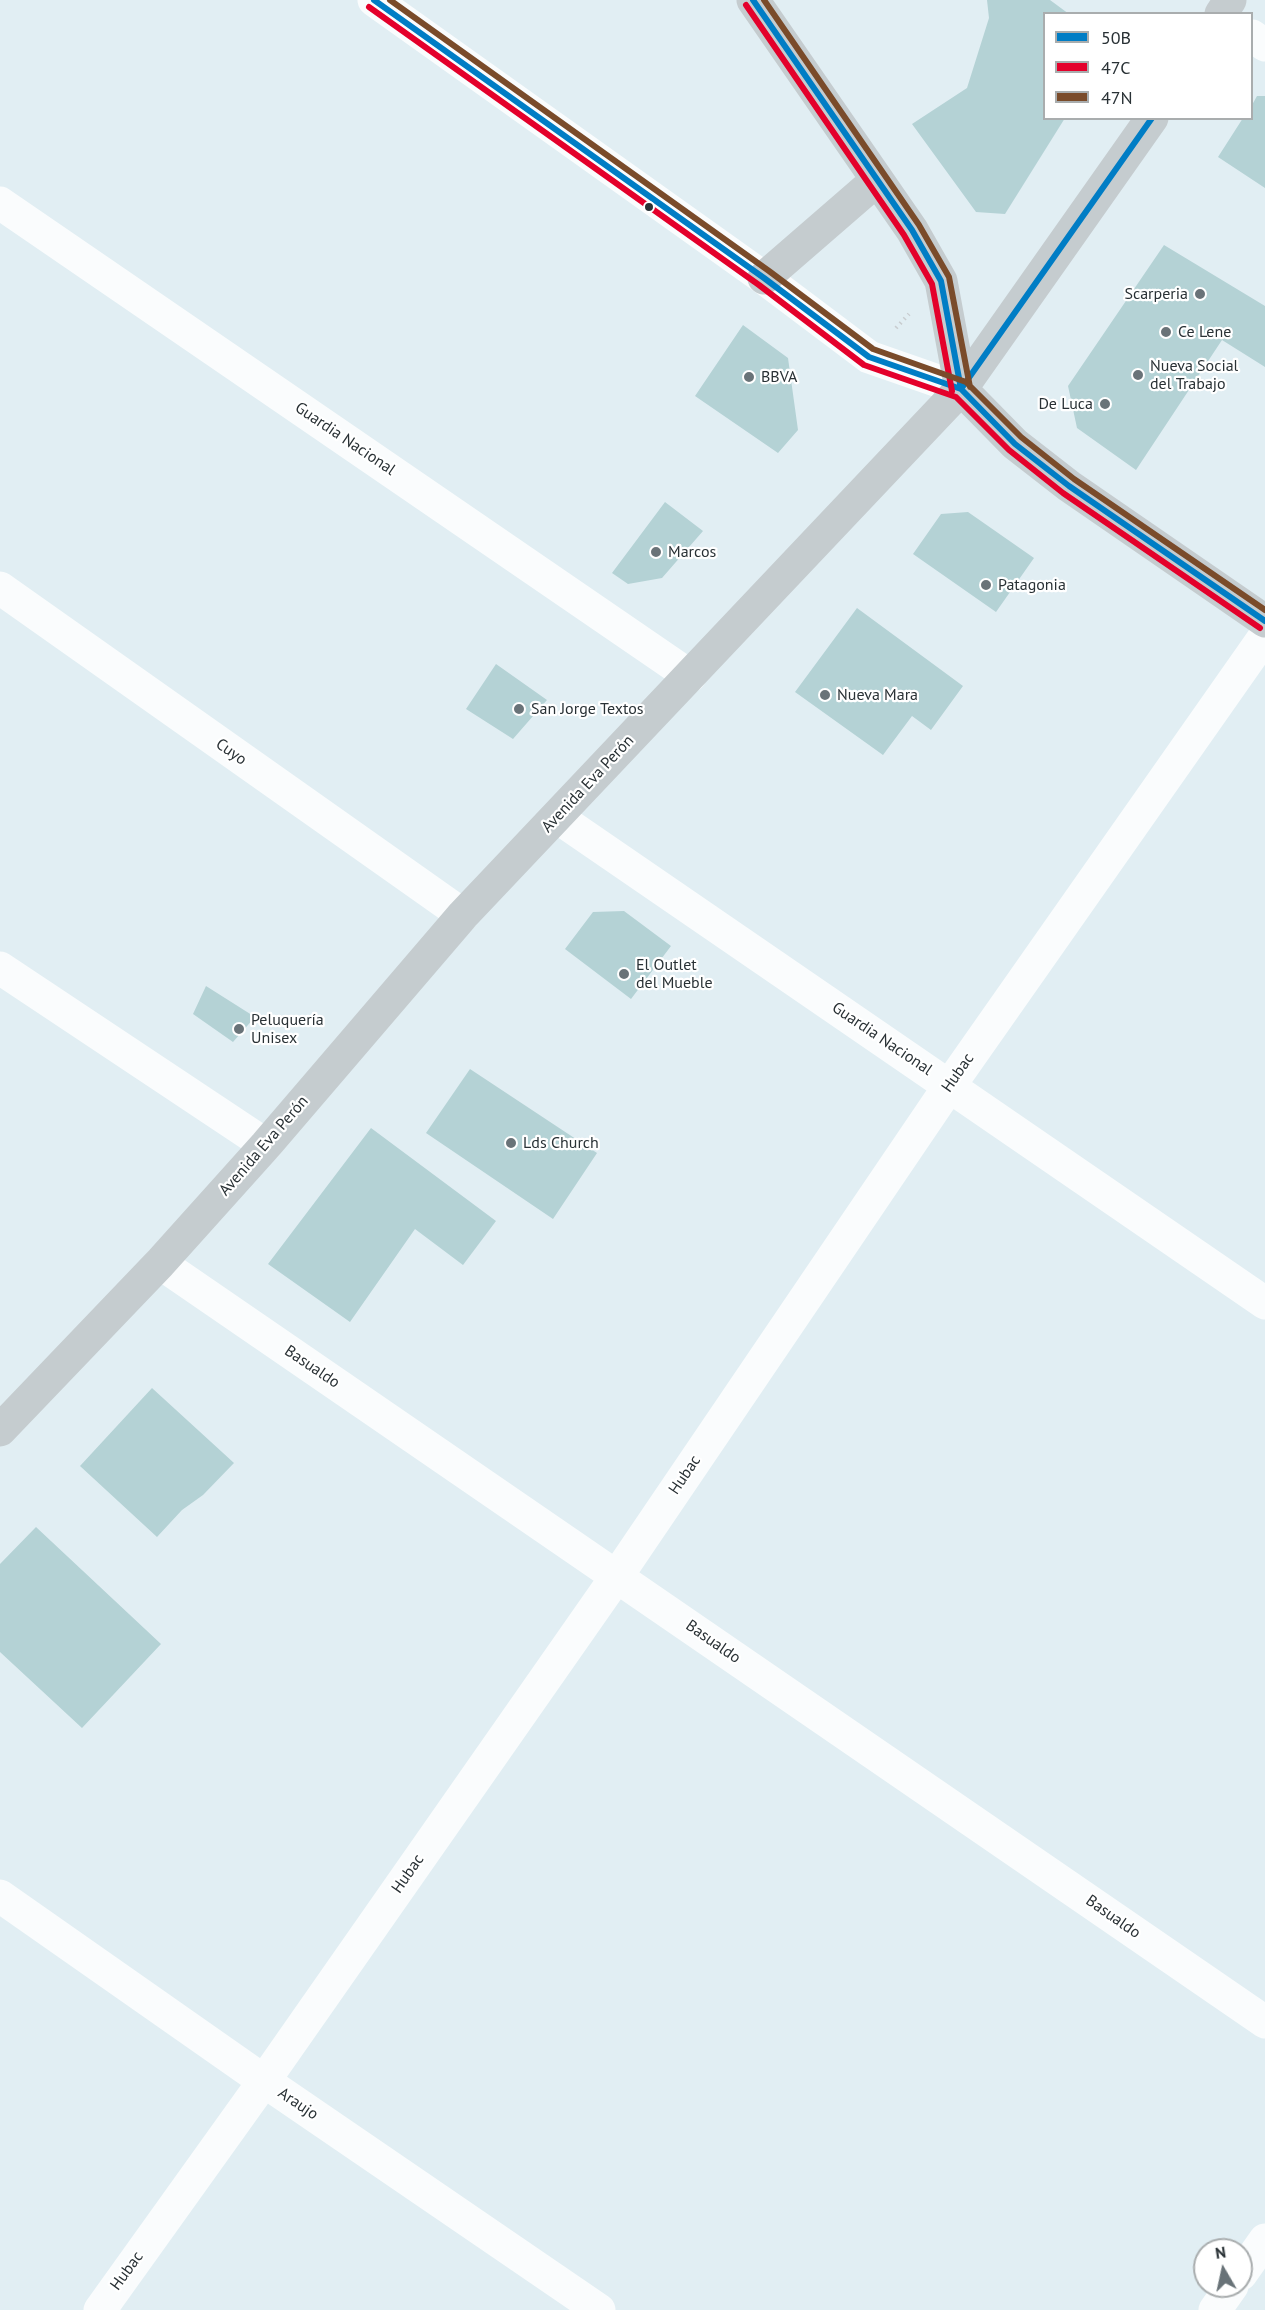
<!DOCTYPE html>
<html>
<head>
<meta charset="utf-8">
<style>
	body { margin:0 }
	#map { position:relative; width:1265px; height:2310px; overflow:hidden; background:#e1eef3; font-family:"PT Sans",sans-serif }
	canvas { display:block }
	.legend { position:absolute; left:1043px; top:12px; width:210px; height:108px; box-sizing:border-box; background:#fff; border:2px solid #a9adae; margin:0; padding:8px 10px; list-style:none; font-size:18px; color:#293135 }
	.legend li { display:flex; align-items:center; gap:12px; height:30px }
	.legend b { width:30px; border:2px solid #a9adae }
	.north { position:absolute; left:1193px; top:2238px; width:60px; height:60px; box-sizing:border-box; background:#fff; border:2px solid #a9adae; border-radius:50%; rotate:351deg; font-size:16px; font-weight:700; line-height:24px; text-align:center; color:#293135 }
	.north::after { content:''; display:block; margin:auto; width:21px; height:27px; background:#697378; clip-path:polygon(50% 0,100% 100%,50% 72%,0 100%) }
</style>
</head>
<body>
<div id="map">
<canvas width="1265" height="2310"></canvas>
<ul class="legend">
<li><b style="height:8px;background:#007dc5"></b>50B</li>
<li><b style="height:8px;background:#e4002b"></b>47C</li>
<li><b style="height:8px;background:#7a4b2a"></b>47N</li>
</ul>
<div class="north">N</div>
</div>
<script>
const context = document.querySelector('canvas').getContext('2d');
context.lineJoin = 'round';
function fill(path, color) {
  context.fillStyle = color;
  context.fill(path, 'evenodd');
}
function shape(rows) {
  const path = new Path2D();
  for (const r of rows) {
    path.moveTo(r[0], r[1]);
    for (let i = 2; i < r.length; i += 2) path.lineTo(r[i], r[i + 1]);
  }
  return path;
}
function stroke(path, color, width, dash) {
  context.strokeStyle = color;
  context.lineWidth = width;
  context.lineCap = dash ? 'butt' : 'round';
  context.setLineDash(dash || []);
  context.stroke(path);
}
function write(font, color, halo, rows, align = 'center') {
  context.font = font + ' "PT Sans",sans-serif';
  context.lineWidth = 4.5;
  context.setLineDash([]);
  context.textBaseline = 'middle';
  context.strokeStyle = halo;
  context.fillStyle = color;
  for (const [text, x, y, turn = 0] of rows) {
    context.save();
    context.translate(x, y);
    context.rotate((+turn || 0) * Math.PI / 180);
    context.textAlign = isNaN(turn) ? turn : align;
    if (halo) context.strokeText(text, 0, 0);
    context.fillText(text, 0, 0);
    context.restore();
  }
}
const building = shape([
	[987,0,1050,0,1069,14,1044,14,1044,118,1065,118,1005,214,976,212,912,124,967,88,989,18],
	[1257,96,1265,96,1265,188,1218,157,1243,118,1252,118,1252,105],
	[1164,245,1265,306,1265,367,1222,340,1136,470,1077,428,1068,386],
	[743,325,788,358,798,430,778,453,695,396],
	[665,502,703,531,662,578,628,584,612,573],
	[968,512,1034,558,996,612,913,554,941,514],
	[857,608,963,686,931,730,912,716,883,755,795,692],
	[496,664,547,700,513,739,466,709],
	[624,911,671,946,631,999,565,949,593,912],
	[206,986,255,1017,233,1042,193,1014],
	[470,1069,597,1153,553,1219,426,1133],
	[371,1128,496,1221,463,1265,415,1229,350,1322,268,1264],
	[152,1388,234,1463,203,1495,182,1510,157,1537,80,1466],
	[36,1527,161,1644,82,1728,0,1652,0,1564]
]);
const path = shape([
	[896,328,909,314]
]);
const minor = shape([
	[1252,36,1265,45],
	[0,203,690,676],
	[0,588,463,915],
	[557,817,1265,1303],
	[0,968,266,1145],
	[160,1263,1265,2022],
	[0,1896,264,2081,599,2310],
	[1241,2274,1265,2240],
	[100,2310,264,2081,617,1576,950,1085,1265,636],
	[1215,2310,1232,2286]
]);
const tertiary = shape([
	[374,0,764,278,869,357,961,389]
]);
const secondary = shape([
	[753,0,912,230,941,281,961,389],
	[1221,14,1230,0],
	[764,278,877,180],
	[961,389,1015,444,1069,486,1265,621],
	[0,1430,160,1263,266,1145,463,915,961,389,1152,118]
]);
const bus1 = shape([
	[374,0,764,278,869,357,961,389,1015,444,1069,486,1265,621],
	[753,0,912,230,941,281,961,389],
	[961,389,1152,118]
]);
const bus2 = shape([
	[746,5,904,235,932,284,952,391],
	[369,7,759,285,864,365,956,397,1009,450,1063,493,1260,628]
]);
const bus3 = shape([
	[390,0,769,271,873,349,966,382,1021,437,1074,479,1265,610],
	[764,0,919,225,949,277,970,387]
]);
const markers = [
	[649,207,5,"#293135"],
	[1200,294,6,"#697378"],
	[1166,332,6,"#697378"],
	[1138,375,6,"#697378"],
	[749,377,6,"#697378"],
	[1105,404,6,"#697378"],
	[656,552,6,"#697378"],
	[986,585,6,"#697378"],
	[825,695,6,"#697378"],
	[519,709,6,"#697378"],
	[624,974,6,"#697378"],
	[239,1029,6,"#697378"],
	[511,1143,6,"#697378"]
];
const poiNames = [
	["Scarperia",1188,294,"right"],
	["Ce Lene",1178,332],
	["Nueva Social",1150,366],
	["del Trabajo",1150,384],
	["BBVA",761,377],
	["De Luca",1093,404,"right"],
	["Marcos",668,552],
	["Patagonia",998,585],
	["Nueva Mara",837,695],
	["San Jorge Textos",531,709],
	["El Outlet",636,965],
	["del Mueble",636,983],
	["Peluquería",251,1020],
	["Unisex",251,1038],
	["Lds Church",523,1143]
];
const streetNames = [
	["Guardia Nacional",345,439,34],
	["Cuyo",231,752,35],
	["Avenida Eva Perón",588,784,-47],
	["Guardia Nacional",882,1039,34],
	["Hubac",958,1073,-55],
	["Avenida Eva Perón",264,1146,-49],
	["Basualdo",312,1367,34],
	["Hubac",685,1475,-56],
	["Basualdo",713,1642,35],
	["Hubac",408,1874,-55],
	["Basualdo",1113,1917,35],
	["Araujo",298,2104,34],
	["Hubac",127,2271,-54]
];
fill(building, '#b4d2d5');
stroke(path, '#c8cccf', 4, [1.5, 4.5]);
stroke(minor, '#fafcfd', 33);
stroke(tertiary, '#fafcfd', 33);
stroke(secondary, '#c5cccf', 33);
stroke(bus1, '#007dc5', 6);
stroke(bus2, '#e4002b', 6);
stroke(bus3, '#7a4b2a', 6);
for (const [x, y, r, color] of markers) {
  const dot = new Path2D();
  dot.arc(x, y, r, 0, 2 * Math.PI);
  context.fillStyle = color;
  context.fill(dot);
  stroke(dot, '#fff', 2);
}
write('16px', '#293135', '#fff', poiNames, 'left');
write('16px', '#293135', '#fff', streetNames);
</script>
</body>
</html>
